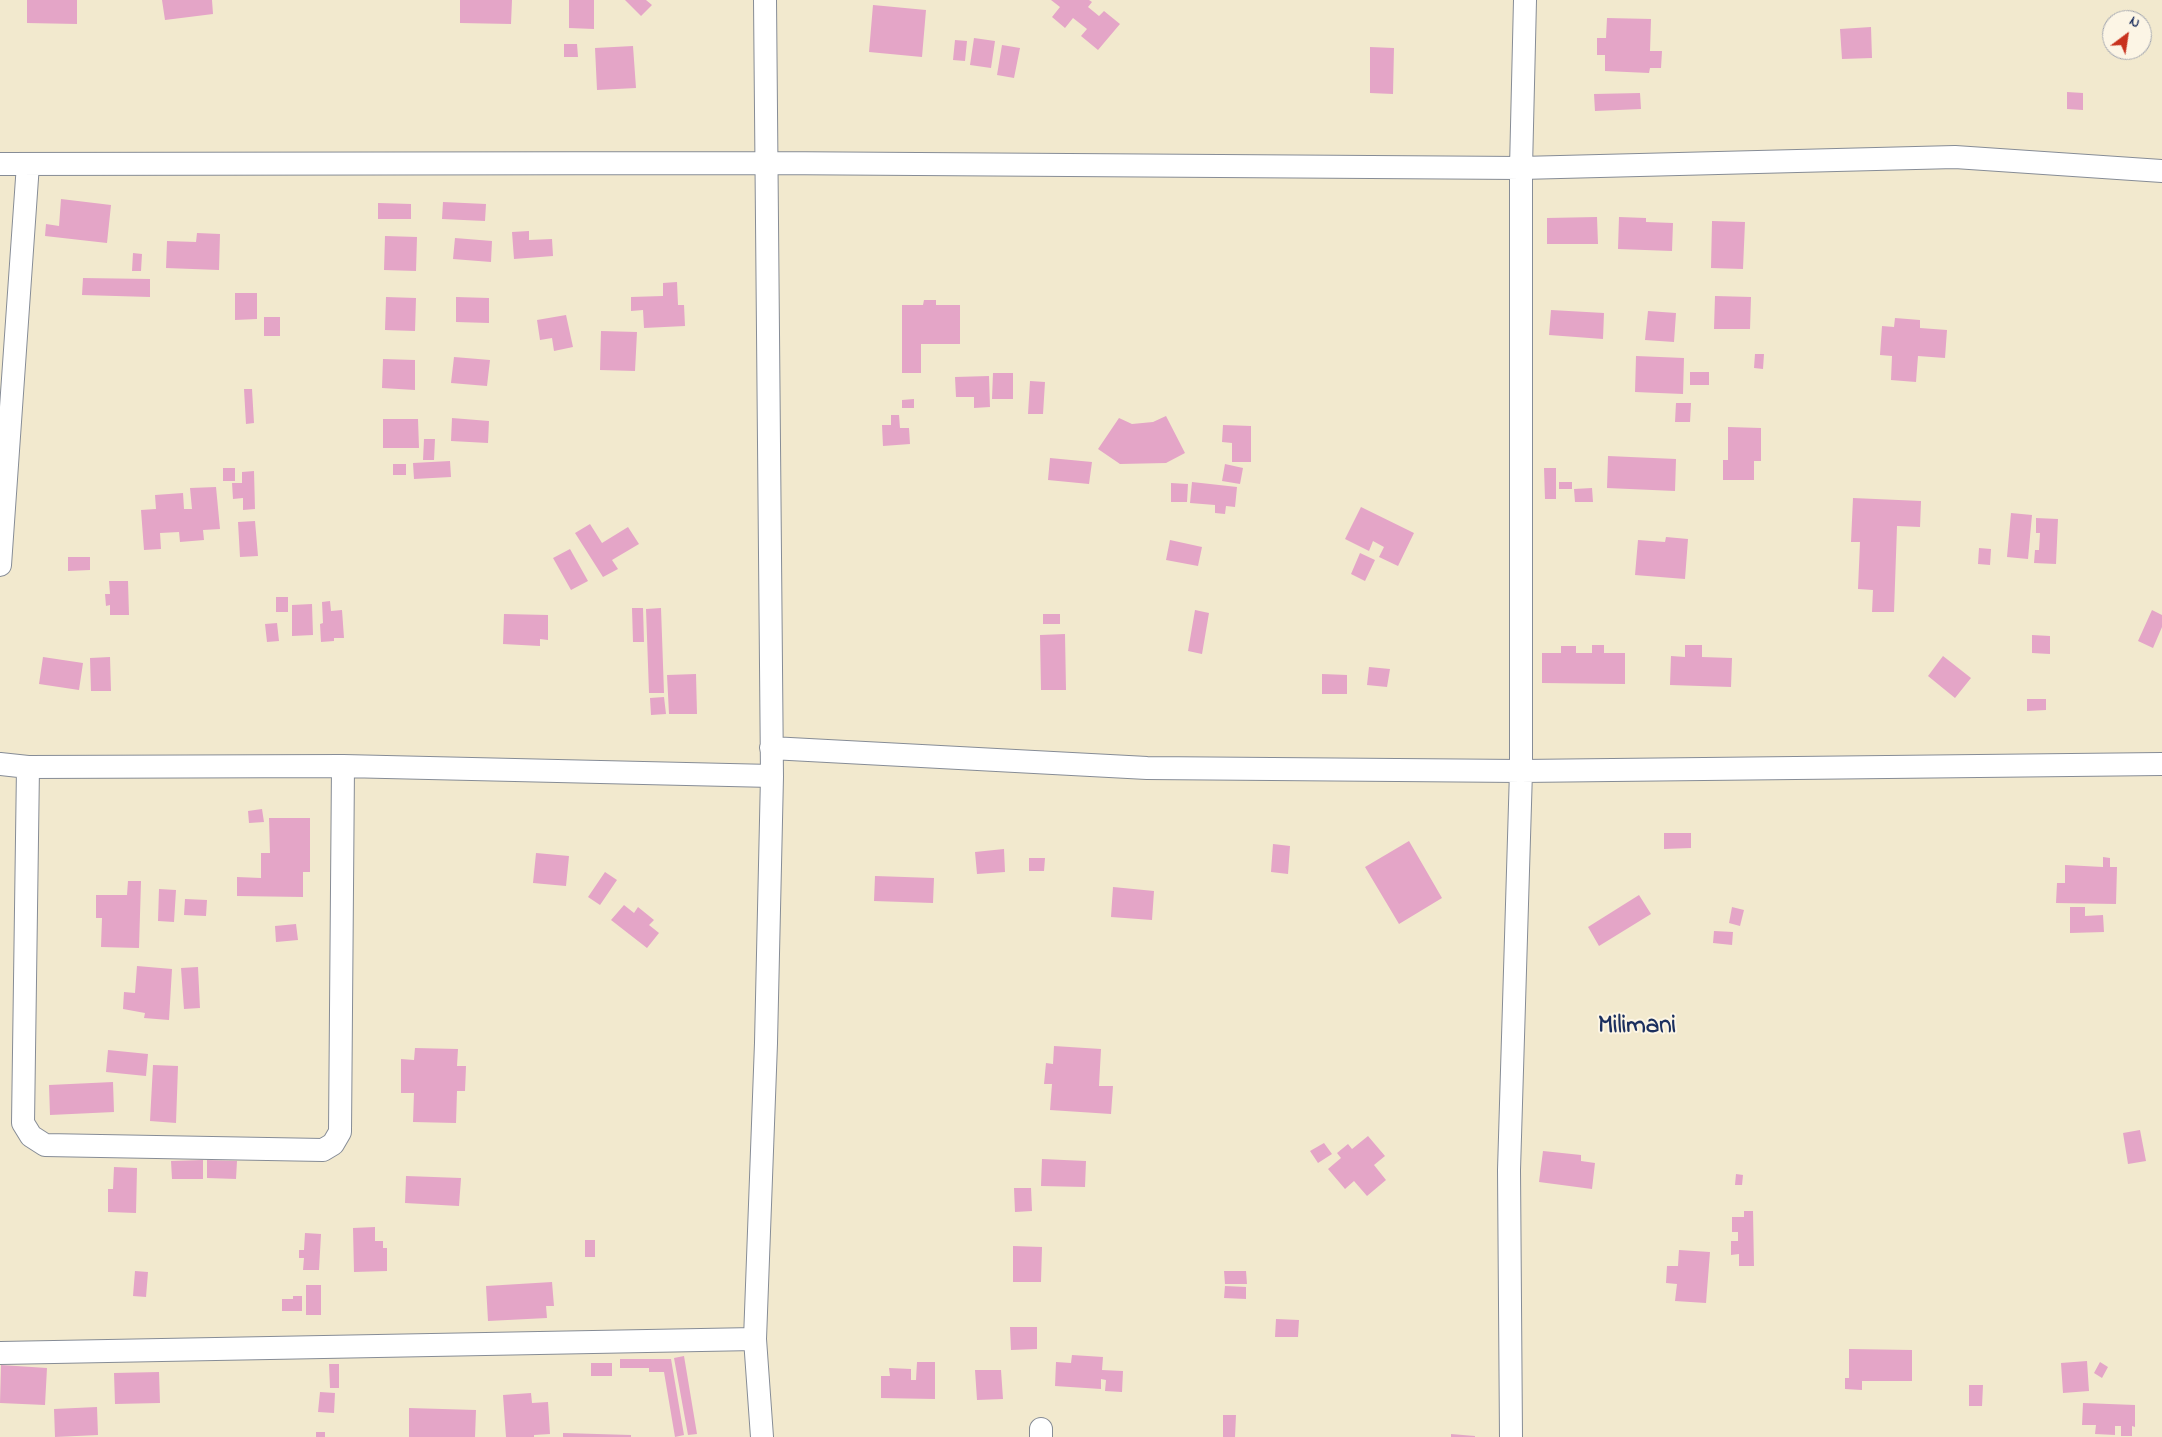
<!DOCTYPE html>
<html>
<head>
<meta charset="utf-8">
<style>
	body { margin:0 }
	#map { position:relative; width:2162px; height:1437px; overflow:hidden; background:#f2e9ce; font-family:"Indie Flower",sans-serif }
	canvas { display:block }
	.north { position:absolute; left:2102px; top:10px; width:50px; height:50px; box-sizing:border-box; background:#fcf5e5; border:1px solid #a2a6af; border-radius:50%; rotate:31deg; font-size:14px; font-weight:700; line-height:20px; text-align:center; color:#1b2f5e }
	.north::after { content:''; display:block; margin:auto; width:18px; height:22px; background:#c8321e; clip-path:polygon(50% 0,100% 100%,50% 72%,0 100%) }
</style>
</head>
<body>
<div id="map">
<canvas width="2162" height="1437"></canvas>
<div class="north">N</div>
</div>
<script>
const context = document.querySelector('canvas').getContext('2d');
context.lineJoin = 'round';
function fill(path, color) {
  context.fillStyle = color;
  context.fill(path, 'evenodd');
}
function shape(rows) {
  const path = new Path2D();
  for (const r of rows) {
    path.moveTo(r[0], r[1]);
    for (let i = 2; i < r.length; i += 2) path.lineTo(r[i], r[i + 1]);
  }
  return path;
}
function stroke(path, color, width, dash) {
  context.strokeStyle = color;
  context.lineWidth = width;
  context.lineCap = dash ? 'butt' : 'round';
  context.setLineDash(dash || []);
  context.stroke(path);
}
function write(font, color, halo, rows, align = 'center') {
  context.font = font + ' "Indie Flower",sans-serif';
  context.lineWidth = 4;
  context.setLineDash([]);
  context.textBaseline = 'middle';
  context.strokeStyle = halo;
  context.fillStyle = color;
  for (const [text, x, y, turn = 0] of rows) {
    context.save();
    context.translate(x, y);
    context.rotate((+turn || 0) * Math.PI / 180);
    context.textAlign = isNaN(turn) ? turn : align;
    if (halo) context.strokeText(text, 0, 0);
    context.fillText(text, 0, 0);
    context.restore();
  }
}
const building = shape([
	[27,0,77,0,77,24,27,23],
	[162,0,212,0,213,14,165,20],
	[460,0,512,0,511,24,460,23],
	[569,0,594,0,594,29,569,28],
	[625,0,646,0,652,5,641,16],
	[1051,0,1089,0,1092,2,1088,7,1099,16,1104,11,1120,24,1098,50,1081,36,1087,29,1073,18,1065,28,1052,17,1060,7],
	[873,5,926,10,922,57,869,52],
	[1607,18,1651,19,1650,51,1662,51,1661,68,1650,68,1649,73,1605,71,1605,55,1597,55,1597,38,1606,38],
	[1871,27,1872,58,1842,59,1840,29],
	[974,38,995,41,991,68,970,65],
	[955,40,967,41,965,61,953,60],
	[564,44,577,44,578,57,564,57],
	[1002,45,1020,48,1014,78,997,75],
	[633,46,636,88,597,90,595,48],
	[1370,47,1394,48,1393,94,1370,93],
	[2067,92,2083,93,2083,110,2067,109],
	[1640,93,1641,109,1595,111,1594,94],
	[61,199,111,205,107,243,45,236,46,224,59,226],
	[443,202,486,204,485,221,442,219],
	[378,203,411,204,411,219,378,219],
	[1597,217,1598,244,1547,244,1547,218],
	[1619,217,1646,218,1646,222,1673,223,1672,251,1618,249],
	[1712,221,1745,222,1743,269,1711,268],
	[529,231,529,240,552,239,553,256,514,259,512,232],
	[197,233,220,234,219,270,166,268,167,241,196,242],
	[385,236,417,237,416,271,384,270],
	[455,238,492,241,491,262,453,259],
	[133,253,142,254,141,271,132,271],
	[83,278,150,279,150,297,82,295],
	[677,282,678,305,684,305,685,326,644,328,643,310,631,311,631,297,663,296,663,283],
	[235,293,257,293,257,319,235,320],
	[1715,296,1751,297,1750,329,1714,329],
	[386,297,416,298,415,331,385,330],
	[456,297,489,298,489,323,456,322],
	[924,300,936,300,936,305,960,305,960,344,921,344,921,373,902,373,902,305,923,305],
	[1551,310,1604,313,1603,339,1549,335],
	[1648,311,1676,313,1674,342,1645,340],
	[566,315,573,347,554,351,552,338,540,340,537,320],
	[264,317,280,317,280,336,264,336],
	[1895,318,1920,320,1920,328,1947,330,1945,358,1918,356,1916,382,1891,380,1892,356,1880,355,1882,326,1894,327],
	[601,331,637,332,635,371,600,370],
	[1755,354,1764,354,1763,369,1754,368],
	[1636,356,1684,358,1683,394,1635,392],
	[454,357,490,360,487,386,451,383],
	[383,359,415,360,415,390,382,388],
	[1690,372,1709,372,1709,385,1690,385],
	[993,373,1013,373,1013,399,992,399],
	[989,376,990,407,974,408,974,397,956,397,955,377],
	[1030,381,1045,382,1043,414,1028,414],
	[244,389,252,389,254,423,246,424],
	[914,399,914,408,902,408,902,400],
	[1676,403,1691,403,1690,422,1675,422],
	[891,415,899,415,900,428,909,428,910,444,883,446,882,425,891,425],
	[1166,416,1185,453,1166,463,1120,464,1098,449,1119,418,1132,424,1153,422],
	[452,418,489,421,488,443,451,441],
	[383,419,418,419,419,448,383,448],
	[1223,425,1251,426,1251,462,1232,462,1232,443,1222,442],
	[1728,427,1761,428,1761,461,1754,461,1754,480,1723,480,1723,460,1728,460],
	[424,439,435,439,434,460,423,460],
	[1608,456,1676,459,1675,491,1607,488],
	[1050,458,1092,462,1089,484,1048,480],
	[450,461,451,477,414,479,413,463],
	[393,464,406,464,406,475,393,475],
	[1225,464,1243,468,1240,484,1222,481],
	[223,468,235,468,235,481,223,481],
	[1544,468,1556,468,1556,499,1545,499],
	[254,471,255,509,243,510,243,498,233,499,232,483,242,483,242,472],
	[1192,482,1237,487,1235,507,1226,506,1225,514,1215,513,1215,505,1190,503],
	[1559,482,1572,482,1572,489,1559,489],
	[1171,483,1188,484,1187,502,1171,502],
	[216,487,220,529,203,530,204,540,180,542,179,532,160,533,161,549,144,550,141,510,156,509,155,495,183,493,184,509,192,509,190,488],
	[1592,488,1593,502,1575,502,1574,489],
	[1853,498,1921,501,1920,527,1897,526,1894,612,1872,612,1873,590,1858,589,1860,542,1851,542],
	[1361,507,1414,533,1398,566,1379,557,1384,547,1373,541,1369,551,1345,539],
	[2011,513,2032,515,2028,559,2007,557],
	[2036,518,2058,519,2056,564,2034,563,2035,550,2039,550,2040,533,2036,533],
	[255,521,258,556,240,557,238,522],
	[590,524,602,543,628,527,639,544,612,560,618,569,603,577,575,533],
	[1666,537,1688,539,1685,579,1635,575,1638,540,1665,542],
	[1170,540,1202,547,1198,566,1166,560],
	[1979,548,1991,549,1990,565,1978,564],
	[570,549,588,581,571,590,553,558],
	[1360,553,1375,560,1365,581,1351,574],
	[68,557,90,557,90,570,68,571],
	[109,581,128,581,129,615,110,615,110,605,106,606,105,594,110,594],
	[276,597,288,597,288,612,276,612],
	[330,601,331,611,342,610,344,638,334,638,334,641,321,642,320,624,323,623,322,602],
	[312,604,313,635,292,636,292,605],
	[632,608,643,608,644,642,633,642],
	[661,608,664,693,649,693,646,609],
	[1195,610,1209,613,1202,654,1188,651],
	[2152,610,2162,615,2162,627,2153,648,2138,641],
	[504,614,548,615,548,640,540,639,540,646,503,644],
	[1043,614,1060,614,1060,624,1043,624],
	[277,623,279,641,267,642,265,624],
	[1065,634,1066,690,1041,690,1040,635],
	[2032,635,2050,636,2050,654,2032,653],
	[1592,645,1604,645,1604,653,1625,653,1625,684,1542,683,1542,653,1561,653,1561,646,1576,646,1576,653,1592,653],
	[1685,645,1702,645,1702,657,1732,658,1731,687,1670,685,1671,656,1685,657],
	[1943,656,1971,678,1955,698,1928,676],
	[43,657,83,663,79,690,39,684],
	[110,657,111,691,91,691,90,658],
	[1369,667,1390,669,1387,687,1367,685],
	[696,674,697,714,669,714,667,675],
	[1322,674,1347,675,1347,694,1322,694],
	[664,697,666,714,651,715,650,698],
	[2027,699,2046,699,2046,710,2027,711],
	[262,809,264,822,249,823,248,811],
	[269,818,310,818,310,872,303,872,303,897,237,896,237,877,261,878,261,853,270,853],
	[1664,833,1691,833,1691,848,1664,849],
	[1409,841,1442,898,1399,924,1365,867],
	[1273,844,1290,846,1288,874,1271,872],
	[1004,849,1005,872,977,874,975,852],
	[536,853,569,856,566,886,533,883],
	[2103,857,2110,858,2110,867,2117,867,2116,904,2056,903,2057,883,2065,883,2065,865,2103,867],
	[1029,858,1045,858,1044,871,1029,871],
	[605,872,617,880,600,905,588,897],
	[875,876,934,878,933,903,874,901],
	[128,881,141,881,139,948,101,947,102,918,96,918,96,895,127,895],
	[1113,887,1154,891,1152,920,1111,917],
	[159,889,176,890,174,922,158,921],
	[1639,895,1651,914,1599,946,1588,927],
	[185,899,207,900,206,916,184,915],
	[624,905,634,913,638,907,654,920,649,925,659,933,647,948,611,920],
	[1732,907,1744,910,1740,926,1729,923],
	[2070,907,2085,907,2085,916,2103,915,2104,932,2070,933],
	[296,924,298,940,276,942,275,926],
	[1714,931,1733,932,1732,945,1713,943],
	[137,966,172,969,169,1020,144,1018,145,1013,123,1009,124,992,135,993],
	[198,967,200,1008,184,1009,181,968],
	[1054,1046,1101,1049,1099,1086,1113,1086,1111,1114,1050,1110,1052,1084,1044,1084,1046,1063,1053,1064],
	[415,1048,458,1049,457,1066,466,1066,465,1091,457,1091,456,1123,413,1122,414,1093,401,1093,401,1059,414,1060],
	[108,1050,148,1054,146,1076,106,1072],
	[153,1065,178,1066,176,1123,150,1121],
	[113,1082,114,1112,50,1115,49,1085],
	[2140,1130,2146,1161,2128,1164,2123,1133],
	[1368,1136,1385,1156,1374,1165,1386,1180,1367,1196,1354,1181,1345,1189,1328,1169,1341,1158,1337,1153,1348,1144,1352,1149],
	[1324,1143,1332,1154,1318,1163,1310,1151],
	[1543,1151,1581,1155,1581,1161,1595,1163,1592,1189,1539,1182],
	[1042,1159,1086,1161,1085,1187,1041,1186],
	[203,1160,203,1179,172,1179,171,1161],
	[207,1160,237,1161,236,1179,207,1178],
	[114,1167,137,1168,136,1213,108,1212,108,1189,113,1189],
	[1736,1174,1743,1175,1742,1185,1735,1185],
	[406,1176,461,1178,459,1206,405,1203],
	[1014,1188,1031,1188,1032,1211,1015,1212],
	[1744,1211,1753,1211,1754,1266,1739,1266,1739,1254,1731,1255,1731,1241,1738,1241,1738,1232,1732,1232,1732,1217,1744,1217],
	[375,1227,375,1241,383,1241,383,1248,387,1248,387,1271,354,1272,353,1228],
	[305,1233,321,1234,319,1270,303,1270,304,1258,299,1258,299,1250,304,1250],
	[585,1240,595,1240,595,1257,585,1257],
	[1013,1246,1042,1247,1041,1282,1013,1282],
	[1679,1250,1710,1252,1706,1303,1675,1301,1677,1284,1666,1283,1667,1266,1678,1266],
	[135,1271,148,1272,146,1297,133,1296],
	[1224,1271,1246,1271,1247,1284,1225,1284],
	[552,1282,554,1306,546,1306,547,1318,488,1321,486,1286],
	[306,1285,321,1285,321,1315,306,1315],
	[1225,1286,1246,1287,1246,1299,1224,1298],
	[293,1296,302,1296,302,1311,282,1311,282,1299,293,1299],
	[1276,1319,1299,1320,1298,1337,1275,1337],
	[1010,1327,1037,1327,1037,1349,1011,1350],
	[1849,1349,1912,1350,1912,1381,1862,1381,1862,1390,1845,1389,1845,1378,1849,1378],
	[1072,1355,1103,1357,1102,1370,1123,1371,1122,1392,1105,1391,1106,1380,1101,1379,1101,1389,1055,1386,1056,1362,1071,1363],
	[684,1356,697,1434,688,1435,674,1358],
	[620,1359,671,1359,684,1435,675,1437,664,1372,649,1372,649,1368,620,1368],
	[2087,1361,2089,1391,2063,1393,2061,1363],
	[917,1362,935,1362,935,1399,881,1398,881,1376,890,1376,889,1368,911,1369,911,1380,916,1380],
	[2100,1362,2108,1367,2102,1378,2094,1373],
	[591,1363,612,1363,612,1376,591,1376],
	[329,1364,339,1364,339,1388,330,1388],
	[1,1365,47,1368,45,1405,0,1403],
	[975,1370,1001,1370,1003,1399,977,1400],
	[159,1372,160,1403,115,1404,114,1373],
	[1969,1385,1983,1385,1982,1406,1969,1406],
	[320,1392,335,1393,334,1413,318,1412],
	[531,1393,532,1403,548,1402,550,1434,534,1435,534,1437,506,1437,503,1395],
	[2083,1403,2135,1405,2135,1427,2132,1426,2132,1436,2121,1436,2121,1426,2115,1426,2115,1435,2095,1434,2096,1425,2082,1425],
	[97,1407,98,1435,55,1437,54,1409],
	[409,1408,476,1410,475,1437,409,1437],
	[1223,1415,1236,1415,1235,1437,1223,1437],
	[316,1432,325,1432,325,1437,316,1437],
	[563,1433,631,1435,631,1437,563,1437],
	[1451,1434,1475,1436,1475,1437,1451,1437]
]);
const minor = shape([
	[0,164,767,163,1521,168,1955,157,2162,171],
	[0,565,28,164],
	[771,748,1147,768,1521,771,2162,764],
	[0,764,28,767,343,766,772,776],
	[28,767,23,1123,31,1136,45,1145,323,1150,333,1144,340,1132,343,766],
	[0,1353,755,1339],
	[1041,1429,1041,1437],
	[762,1437,755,1339,766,1043,772,776,765,0],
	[1511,1437,1509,1170,1521,771,1521,168,1525,0]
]);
const districtNames = [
	["Milimani",1637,1028]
];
fill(building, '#e4a5c7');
stroke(minor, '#868c96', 24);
stroke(minor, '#fff', 22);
write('bold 25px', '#1b2f5e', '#fcf5e5', districtNames);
</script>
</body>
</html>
